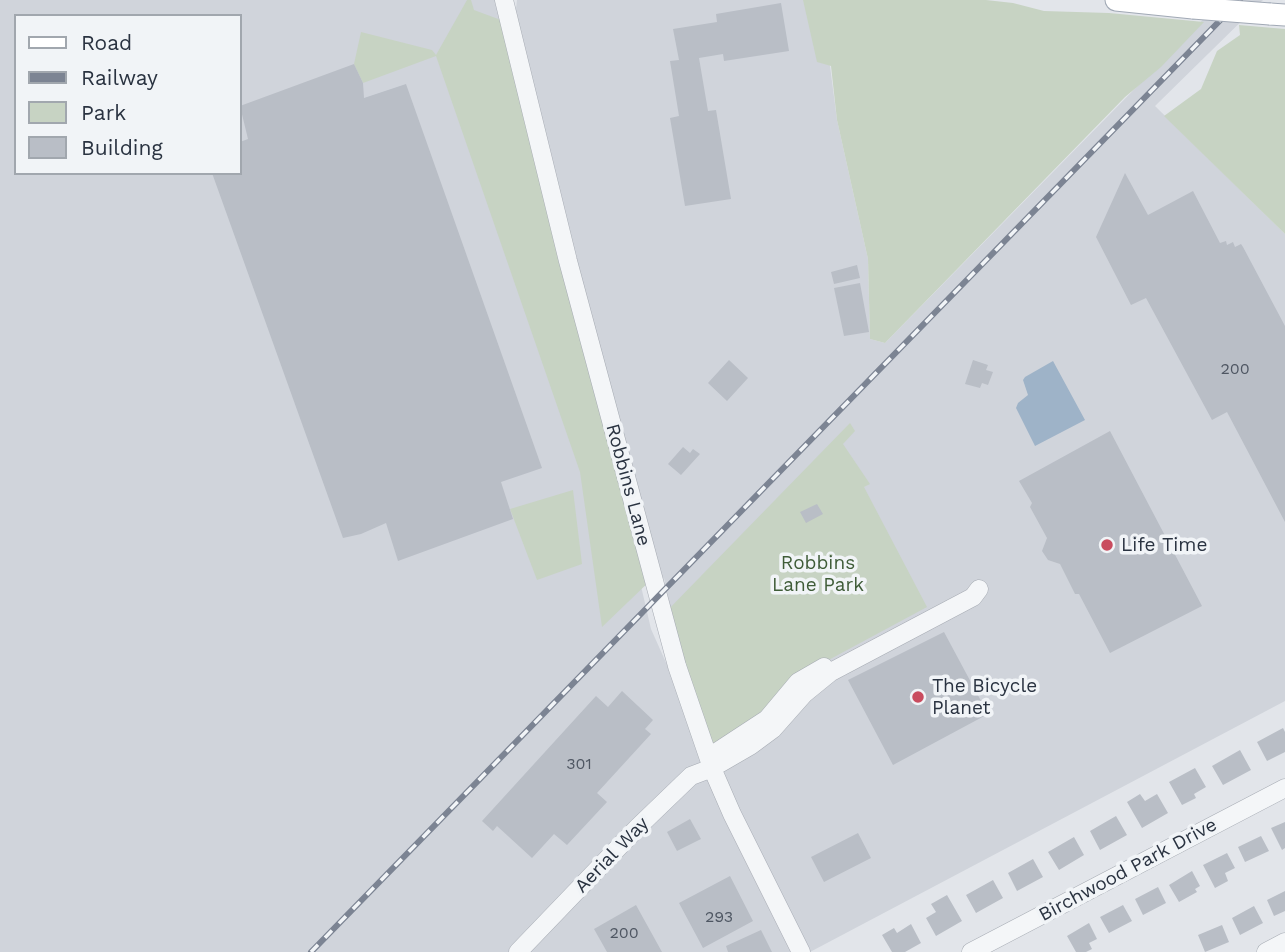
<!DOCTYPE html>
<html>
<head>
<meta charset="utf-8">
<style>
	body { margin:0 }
	#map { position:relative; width:1285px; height:952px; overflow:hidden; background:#e2e5ea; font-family:"Work Sans",sans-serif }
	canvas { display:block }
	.legend { position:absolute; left:14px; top:14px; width:228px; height:161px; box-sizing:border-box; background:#f1f4f7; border:2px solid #a1a7ae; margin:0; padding:9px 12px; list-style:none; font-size:21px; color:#2a3341 }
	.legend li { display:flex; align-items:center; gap:14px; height:35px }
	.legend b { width:35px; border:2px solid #a1a7ae }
</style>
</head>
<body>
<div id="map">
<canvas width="1285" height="952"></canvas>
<ul class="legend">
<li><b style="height:9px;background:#fff"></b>Road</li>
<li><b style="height:9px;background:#7c8493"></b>Railway</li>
<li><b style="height:19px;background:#c7d3c3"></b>Park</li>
<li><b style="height:19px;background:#b9bec6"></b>Building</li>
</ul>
</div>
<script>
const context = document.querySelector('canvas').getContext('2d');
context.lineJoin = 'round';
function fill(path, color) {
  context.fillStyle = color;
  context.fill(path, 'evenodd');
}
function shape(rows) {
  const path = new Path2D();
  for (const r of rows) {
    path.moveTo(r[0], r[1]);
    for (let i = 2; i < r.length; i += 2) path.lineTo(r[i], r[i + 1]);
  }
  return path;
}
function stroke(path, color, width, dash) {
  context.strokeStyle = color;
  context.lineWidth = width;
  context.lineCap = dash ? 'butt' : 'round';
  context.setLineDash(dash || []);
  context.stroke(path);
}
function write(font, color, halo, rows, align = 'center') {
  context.font = font + ' "Work Sans",sans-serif';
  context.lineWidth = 7;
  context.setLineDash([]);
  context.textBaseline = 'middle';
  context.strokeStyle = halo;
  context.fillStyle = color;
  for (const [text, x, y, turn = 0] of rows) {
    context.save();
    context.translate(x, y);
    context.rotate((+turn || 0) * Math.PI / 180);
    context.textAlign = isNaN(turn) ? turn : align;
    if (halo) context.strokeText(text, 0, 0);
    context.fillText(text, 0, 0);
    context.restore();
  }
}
const built = shape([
	[0,0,500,0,513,36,517,0,810,0,830,66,837,120,868,259,870,339,885,343,1222,0,1263,0,1155,106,1285,234,1285,701,810,952,0,952],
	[16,16,240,16,240,173,16,173],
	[524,84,655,586,664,578,669,601,661,609,708,757,651,629]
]);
const green = shape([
	[467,0,471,0,474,10,509,23,653,578,602,627,580,472,436,56,363,83,354,64,361,32,432,50,436,55],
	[803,0,986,0,1013,3,1044,11,1109,13,1204,22,1161,67,1125,97,885,343,870,339,868,259,837,120,831,66,817,62],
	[1239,25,1285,29,1285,234,1164,116,1201,89,1217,51,1240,35],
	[850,423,855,431,843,444,870,484,864,487,927,607,797,677,762,717,707,750,663,615],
	[573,490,582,564,537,580,510,509]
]);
const water = shape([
	[1053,361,1085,420,1035,446,1016,408,1018,403,1028,395,1023,380,1025,377]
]);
const building = shape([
	[781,3,789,51,724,61,723,54,699,58,708,111,716,110,731,199,685,206,670,118,679,116,670,61,679,60,673,29,717,22,716,14],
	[354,64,363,83,364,98,406,84,542,468,501,482,513,519,398,561,386,523,361,534,343,538,212,173,240,173,240,142,248,139,240,106],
	[1125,173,1148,215,1193,191,1220,243,1226,241,1227,245,1233,242,1235,247,1241,244,1243,247,1285,326,1285,522,1227,412,1212,420,1146,298,1131,305,1096,237],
	[857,265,860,278,834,284,831,272],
	[860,283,869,332,844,336,834,288],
	[729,360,748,378,727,401,708,383],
	[973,360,988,365,986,370,993,372,988,385,982,383,980,388,965,384],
	[1110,431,1202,606,1110,653,1079,594,1075,594,1060,564,1048,560,1042,551,1047,538,1030,507,1032,503,1019,481],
	[683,447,690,453,693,449,700,454,681,475,668,464],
	[817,504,823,514,806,523,800,512],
	[944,632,988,714,893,765,848,680],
	[622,691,653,720,645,729,651,734,597,793,607,802,567,845,554,834,532,858,497,826,493,831,482,821,596,696,608,707],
	[1283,728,1285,732,1285,752,1267,761,1257,742],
	[1240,750,1251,770,1223,785,1212,766],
	[1195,768,1206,787,1194,794,1196,798,1182,805,1169,782],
	[1140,794,1145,801,1157,794,1168,813,1142,828,1127,802],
	[1116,816,1127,835,1100,850,1090,831],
	[690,819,701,839,677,851,667,832],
	[1285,822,1285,848,1282,850,1271,828],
	[858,833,871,858,824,882,811,857],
	[1261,836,1269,851,1245,862,1238,847],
	[1074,837,1084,855,1059,870,1048,852],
	[1227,853,1235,868,1225,873,1228,881,1215,888,1203,865],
	[1033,859,1043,877,1017,891,1008,873],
	[1192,871,1200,886,1195,889,1197,892,1179,902,1169,885],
	[730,876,753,921,703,948,679,903],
	[993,880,1003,898,976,913,966,895],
	[1158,887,1166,903,1143,915,1135,899],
	[1285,891,1285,911,1274,916,1267,900],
	[947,895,962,921,936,936,926,918,936,912,931,904],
	[636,905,662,952,607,952,594,929],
	[1123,905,1132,921,1109,933,1100,917],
	[1254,906,1263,923,1240,935,1232,918],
	[1089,923,1097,939,1089,943,1092,949,1086,952,1076,952,1067,936],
	[911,924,921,943,905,952,892,952,882,935,894,928,897,933],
	[1222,925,1229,942,1205,952,1198,935],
	[761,930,772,952,728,952,726,946]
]);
const minor = shape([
	[504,0,568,261,677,666,712,768,732,814,801,952],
	[709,757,767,719,798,682,824,667],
	[518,952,638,827,691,776,712,768,750,746,773,729,804,694,831,672,973,597,979,589],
	[971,952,1285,788],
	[1266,952,1285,942]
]);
const major = shape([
	[1116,0,1193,8],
	[1270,14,1285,15]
]);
const rail = shape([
	[311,952,1240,0]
]);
const majorBridge = shape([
	[1193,8,1270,14]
]);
const markers = [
	[1107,545,7,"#c94c5f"],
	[918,697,7,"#c94c5f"]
];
const numberNames = [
	["200",1235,369],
	["301",579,764],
	["293",719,917],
	["200",624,933]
];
const streetNames = [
	["Robbins Lane",628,485,75],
	["Aerial Way",612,855,-46],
	["Birchwood Park Drive",1128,870,-28]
];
const poiNames = [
	["Life Time",1121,545],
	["The Bicycle",932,686],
	["Planet",932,708]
];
const parkNames = [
	["Robbins",818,563],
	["Lane Park",818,585]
];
fill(built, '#d0d4db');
fill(green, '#c7d3c3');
fill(water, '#9eb3c8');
fill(building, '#b9bec6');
stroke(minor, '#a7acb4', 19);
stroke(major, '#a1a9b5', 23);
stroke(minor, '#f4f6f8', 18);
stroke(major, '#fff', 21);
stroke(rail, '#7c8493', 6);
stroke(rail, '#f1f4f7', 3.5, [10]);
stroke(majorBridge, '#a1a9b5', 23, []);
stroke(majorBridge, '#fff', 21);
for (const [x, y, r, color] of markers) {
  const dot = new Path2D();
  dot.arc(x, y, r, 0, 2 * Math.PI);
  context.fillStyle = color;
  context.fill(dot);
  stroke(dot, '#f1f4f7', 2.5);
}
write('16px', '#4e5662', null, numberNames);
write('19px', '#2a3341', '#f1f4f7', streetNames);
write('19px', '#2a3341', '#f1f4f7', poiNames, 'left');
write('19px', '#3f5c38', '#f1f4f7', parkNames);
</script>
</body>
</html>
